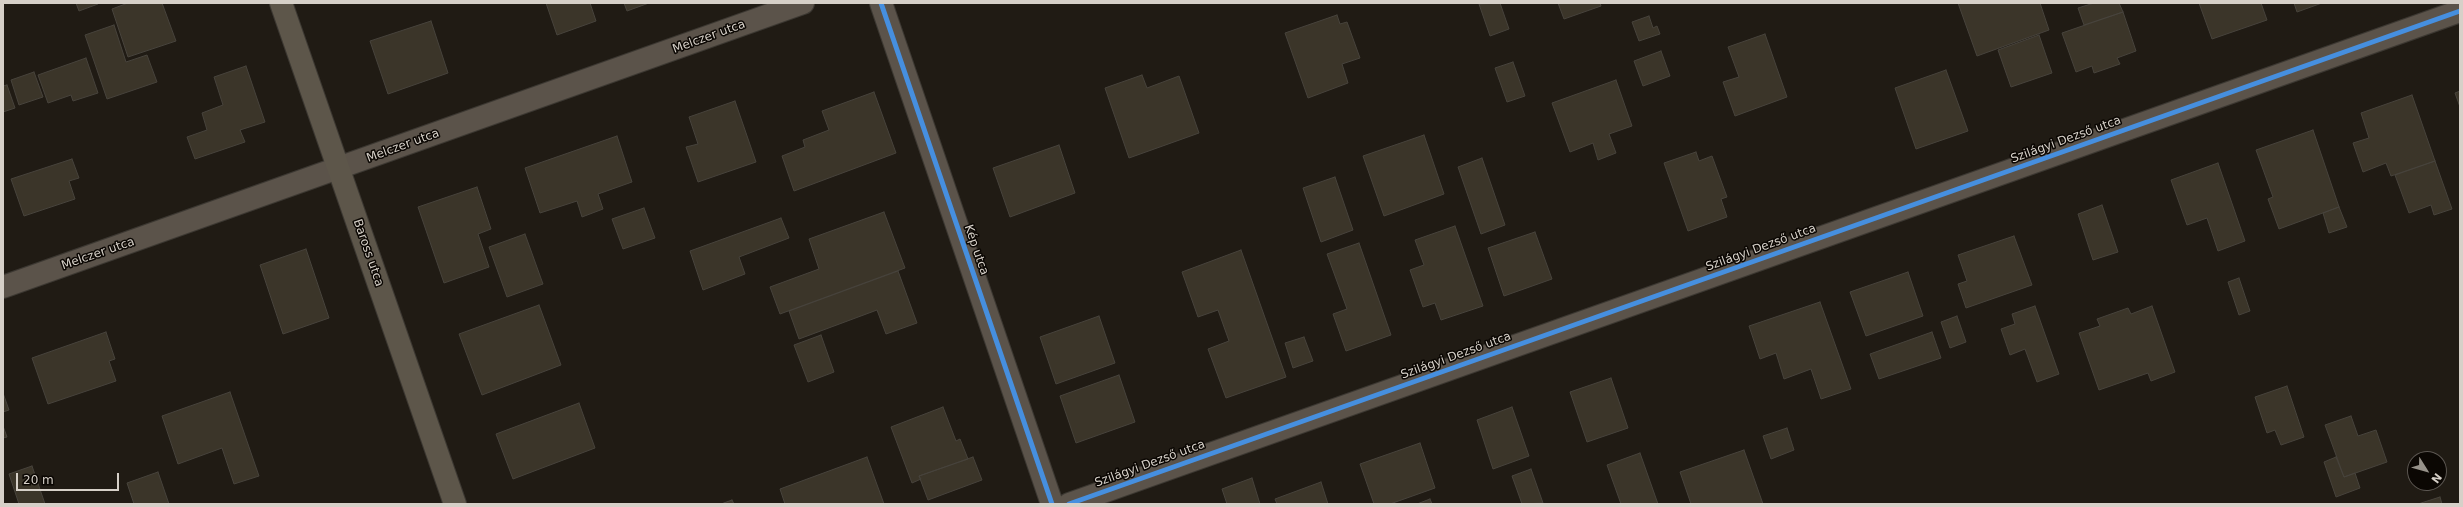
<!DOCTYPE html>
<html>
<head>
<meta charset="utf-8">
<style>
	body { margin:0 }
	#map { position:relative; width:2463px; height:507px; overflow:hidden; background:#201b14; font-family:"DejaVu Sans",sans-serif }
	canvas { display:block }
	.frame { position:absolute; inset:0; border:4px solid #d6d0c8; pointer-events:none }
	.north { position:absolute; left:2407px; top:451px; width:40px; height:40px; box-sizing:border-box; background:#0b0703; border:1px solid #5c5752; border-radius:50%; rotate:127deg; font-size:11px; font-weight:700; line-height:16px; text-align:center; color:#d6d0c8 }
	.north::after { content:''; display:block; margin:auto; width:14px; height:18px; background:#969189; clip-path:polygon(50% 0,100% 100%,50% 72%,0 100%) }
	.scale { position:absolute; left:16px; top:473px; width:103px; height:18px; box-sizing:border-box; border:2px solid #d6d0c8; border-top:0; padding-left:5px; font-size:12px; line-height:14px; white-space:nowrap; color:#d6d0c8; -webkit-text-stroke:3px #0b0703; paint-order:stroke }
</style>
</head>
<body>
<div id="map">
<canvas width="2463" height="507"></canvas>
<div class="frame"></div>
<div class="north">N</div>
<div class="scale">20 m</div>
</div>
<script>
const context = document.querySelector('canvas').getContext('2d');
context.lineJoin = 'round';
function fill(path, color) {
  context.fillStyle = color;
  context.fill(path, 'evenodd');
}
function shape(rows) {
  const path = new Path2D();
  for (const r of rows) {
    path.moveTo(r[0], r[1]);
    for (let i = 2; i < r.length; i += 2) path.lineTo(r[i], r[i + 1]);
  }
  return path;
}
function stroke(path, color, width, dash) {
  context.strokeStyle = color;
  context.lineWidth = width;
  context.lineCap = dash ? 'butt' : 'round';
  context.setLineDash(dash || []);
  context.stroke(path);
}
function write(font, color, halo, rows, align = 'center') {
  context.font = font + ' "DejaVu Sans",sans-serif';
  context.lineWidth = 3;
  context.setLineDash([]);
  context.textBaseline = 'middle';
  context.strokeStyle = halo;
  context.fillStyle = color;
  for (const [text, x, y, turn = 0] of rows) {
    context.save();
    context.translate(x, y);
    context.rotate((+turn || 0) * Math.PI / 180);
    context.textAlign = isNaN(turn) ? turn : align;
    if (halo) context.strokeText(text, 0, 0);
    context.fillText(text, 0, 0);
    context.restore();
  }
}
const building = shape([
	[76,3,97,3,98,4,79,11,76,3],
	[128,3,162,3,176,41,128,57,112,9,128,3],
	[546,3,590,3,596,21,557,35,546,3],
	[624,3,649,3,627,11,624,3],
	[1500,3,1509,29,1490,36,1479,4,1500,3],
	[1558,3,1600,3,1601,6,1564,19,1558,3],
	[1958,3,2040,3,2049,30,1977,56,1958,3],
	[2094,3,2119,3,2123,12,2084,25,2078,8,2094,3],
	[2199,3,2261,3,2267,20,2212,39,2199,3],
	[2294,3,2322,3,2297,12,2294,3],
	[2123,12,2136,51,2117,58,2120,64,2094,73,2092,66,2076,72,2062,33,2123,12],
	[1337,15,1340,24,1347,22,1360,58,1342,64,1348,83,1308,98,1285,33,1337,15],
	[1649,16,1653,28,1657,26,1660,34,1639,41,1632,22,1649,16],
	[431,21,448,73,388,94,370,41,431,21],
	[114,25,126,62,147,55,157,82,107,99,85,35,114,25],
	[1765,34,1787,97,1735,116,1723,82,1739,77,1728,47,1765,34],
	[2039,35,2052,73,2011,87,1998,50,2039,35],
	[1661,51,1670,76,1643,86,1634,61,1661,51],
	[86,58,98,93,73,101,71,95,48,103,38,75,86,58],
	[1513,62,1525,96,1507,102,1495,68,1513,62],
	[246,66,265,122,240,130,245,142,195,159,187,137,207,130,202,113,223,105,214,77,246,66],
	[1946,70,1968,131,1916,149,1895,88,1946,70],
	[34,72,43,97,19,105,11,80,34,72],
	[1142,75,1147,88,1179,76,1199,133,1129,158,1105,88,1142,75],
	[1616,80,1632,126,1609,134,1616,153,1598,160,1593,143,1570,152,1552,103,1616,80],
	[7,85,15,108,3,112,3,86,7,85],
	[2460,91,2460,107,2455,93,2460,91],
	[874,92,896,153,794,191,782,156,805,147,803,140,829,130,822,111,874,92],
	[2412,95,2435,161,2391,176,2386,163,2363,172,2353,143,2369,138,2361,113,2412,95],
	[735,101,756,162,698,182,686,147,698,144,689,117,735,101],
	[2313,130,2339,207,2279,229,2268,199,2273,197,2256,150,2313,130],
	[1424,135,1444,194,1384,216,1363,156,1424,135],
	[617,136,632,182,598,194,603,209,582,217,577,201,540,213,525,168,617,136],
	[1059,145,1075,193,1010,217,993,168,1059,145],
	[1696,152,1699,161,1712,156,1727,197,1721,199,1727,217,1688,231,1664,163,1696,152],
	[1482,158,1505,225,1481,234,1458,167,1482,158],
	[72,159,79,178,69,181,75,199,24,216,11,179,72,159],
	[2435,161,2452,209,2434,215,2431,205,2409,213,2395,175,2435,161],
	[2218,163,2245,241,2218,251,2207,218,2187,225,2171,180,2218,163],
	[1335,177,1353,230,1321,242,1303,188,1335,177],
	[477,187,491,229,478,234,489,267,444,283,418,207,477,187],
	[2102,205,2118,252,2093,260,2078,214,2102,205],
	[2339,207,2347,227,2329,233,2323,213,2339,207],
	[644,208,655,238,623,249,612,219,644,208],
	[884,212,905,268,780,314,770,287,819,269,809,239,884,212],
	[781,218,789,238,739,257,745,274,703,290,690,251,781,218],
	[1455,226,1483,306,1441,320,1435,303,1423,307,1410,270,1424,265,1415,240,1455,226],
	[1535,232,1552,279,1504,296,1488,248,1535,232],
	[525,234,543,284,507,297,489,247,525,234],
	[2014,236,2032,285,1966,308,1958,284,1967,281,1958,255,2014,236],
	[1359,243,1391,335,1346,351,1333,314,1347,309,1327,254,1359,243],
	[306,249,329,318,283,334,260,265,306,249],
	[1241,250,1286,377,1226,398,1208,349,1229,341,1218,310,1198,317,1182,272,1241,250],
	[898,271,917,323,886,334,877,310,799,339,789,311,898,271],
	[1908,272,1923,316,1866,336,1850,292,1908,272],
	[2239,278,2250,311,2239,315,2228,282,2239,278],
	[1820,302,1851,389,1821,399,1811,369,1784,379,1776,353,1760,359,1749,326,1820,302],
	[539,305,561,365,482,395,459,334,539,305],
	[2035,306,2059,374,2037,382,2025,349,2010,355,2001,329,2015,324,2012,314,2035,306],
	[2152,306,2175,372,2151,381,2148,373,2099,390,2079,333,2100,326,2097,319,2128,308,2131,314,2152,306],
	[1099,316,1115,363,1056,384,1040,337,1099,316],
	[1957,316,1966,342,1950,348,1941,322,1957,316],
	[106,332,115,359,109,361,116,381,48,404,32,358,106,332],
	[1932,332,1941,358,1879,379,1870,354,1932,332],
	[821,335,834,372,808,382,794,345,821,335],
	[1304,337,1313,361,1293,368,1285,343,1304,337],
	[1119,375,1135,422,1076,443,1060,396,1119,375],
	[1611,378,1628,428,1587,442,1570,392,1611,378],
	[2287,386,2304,437,2281,445,2275,430,2267,433,2255,397,2287,386],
	[230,392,259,476,234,484,222,448,178,464,162,416,230,392],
	[3,393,9,410,3,412,3,393],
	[579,403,595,448,513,479,496,434,579,403],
	[943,407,956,441,960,439,968,459,919,476,921,479,912,483,891,427,943,407],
	[1512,407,1529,456,1493,469,1477,420,1512,407],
	[2351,416,2358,436,2376,430,2387,462,2344,477,2325,425,2351,416],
	[3,426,7,437,3,438,3,426],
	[1787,428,1794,450,1771,459,1763,436,1787,428],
	[1420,443,1435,488,1390,504,1374,504,1360,464,1420,443],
	[1744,450,1763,504,1691,504,1680,472,1744,450],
	[1640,453,1658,504,1621,504,1607,465,1640,453],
	[867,457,884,504,785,504,780,489,867,457],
	[973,457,982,480,928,500,919,476,973,457],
	[2336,457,2344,477,2355,473,2360,488,2336,497,2324,462,2336,457],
	[32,466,45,504,19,504,9,474,32,466],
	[1531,469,1543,503,1522,504,1512,476,1531,469],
	[158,472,169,504,134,504,127,483,158,472],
	[1252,478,1260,504,1227,504,1222,489,1252,478],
	[1321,482,1328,504,1277,504,1275,499,1321,482],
	[2440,497,2442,504,2418,504,2440,497],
	[1430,499,1432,504,1417,504,1430,499],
	[732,500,734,504,721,504,732,500]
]);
const street = shape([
	[881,3,1052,504],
	[3,287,803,3],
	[1069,504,2460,11]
]);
const secondary = shape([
	[281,3,455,504]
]);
const cycleway = shape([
	[881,3,1052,504],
	[1069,504,2460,11]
]);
const streetNames = [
	["Melczer utca",709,37,-20],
	["Szilágyi Dezső utca",2066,140,-20],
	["Melczer utca",403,146,-20],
	["Szilágyi Dezső utca",1761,248,-20],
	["Kép utca",976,250,71],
	["Baross utca",368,253,71],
	["Melczer utca",98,254,-19],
	["Szilágyi Dezső utca",1456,356,-20],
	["Szilágyi Dezső utca",1150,464,-20]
];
fill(building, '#3b3529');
stroke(building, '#47433c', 1);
stroke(street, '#3c3832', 24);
stroke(secondary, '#3c3832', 24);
stroke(street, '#5b534a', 22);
stroke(secondary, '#5d564a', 22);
stroke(cycleway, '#468fdf', 5);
write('12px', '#d6d0c8', '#0b0703', streetNames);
</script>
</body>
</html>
